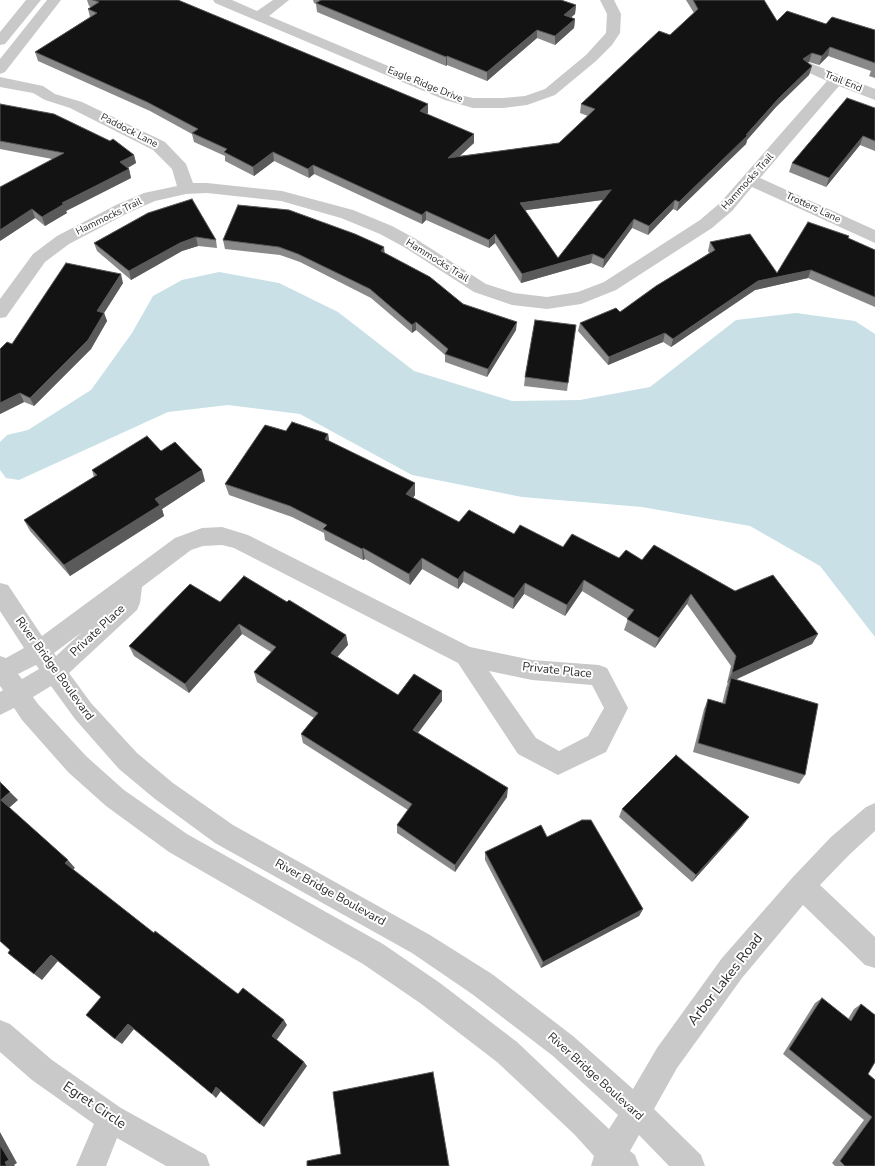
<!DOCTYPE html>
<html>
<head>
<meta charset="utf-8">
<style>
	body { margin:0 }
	canvas { display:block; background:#fff }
</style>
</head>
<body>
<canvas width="875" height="1166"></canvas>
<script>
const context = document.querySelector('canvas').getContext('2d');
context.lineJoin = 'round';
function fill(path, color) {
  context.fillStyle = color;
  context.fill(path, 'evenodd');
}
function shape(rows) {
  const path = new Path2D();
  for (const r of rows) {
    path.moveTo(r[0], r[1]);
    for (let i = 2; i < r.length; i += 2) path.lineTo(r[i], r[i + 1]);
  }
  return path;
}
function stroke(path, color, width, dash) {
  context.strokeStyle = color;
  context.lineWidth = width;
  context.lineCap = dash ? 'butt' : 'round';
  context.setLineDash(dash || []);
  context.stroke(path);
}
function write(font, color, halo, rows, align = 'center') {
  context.font = font + ' "Nunito Sans",sans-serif';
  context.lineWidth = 4;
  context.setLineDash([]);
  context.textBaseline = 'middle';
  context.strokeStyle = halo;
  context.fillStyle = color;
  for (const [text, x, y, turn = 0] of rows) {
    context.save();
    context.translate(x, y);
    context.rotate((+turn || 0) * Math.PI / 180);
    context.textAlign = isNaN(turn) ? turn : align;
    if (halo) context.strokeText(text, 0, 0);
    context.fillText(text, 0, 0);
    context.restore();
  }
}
const water = shape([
	[219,272,279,283,338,312,414,371,512,401,580,400,650,387,736,320,796,313,855,321,875,334,875,637,820,566,750,526,642,507,522,497,412,475,300,414,228,405,168,412,19,480,6,478,0,470,0,442,7,435,28,430,91,390,132,333,153,296,182,280]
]);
const minor = shape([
	[26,0,41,0,5,44,0,45,0,32,26,0],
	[47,0,61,0,5,72,0,74,0,59,47,0],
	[213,0,232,0,257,11,273,0,289,0,269,16,455,94,473,98,503,98,525,96,545,89,586,55,606,33,607,14,600,0,614,0,621,14,620,33,612,45,596,61,555,95,527,105,503,108,473,108,445,100,215,3,213,0],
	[810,63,875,89,875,100,839,86,760,178,875,230,875,243,752,187,732,211,712,228,616,290,581,304,547,309,512,305,474,292,404,247,380,234,341,218,281,201,207,193,186,194,155,201,128,213,69,244,45,262,6,317,0,318,0,299,33,254,57,236,116,205,144,193,177,186,172,169,153,150,70,108,45,100,33,93,0,87,0,77,43,86,55,94,82,102,165,142,186,164,193,183,207,183,282,191,353,210,392,226,416,239,486,284,514,293,547,297,578,292,604,282,700,220,720,203,827,81,805,71,802,68,805,65,810,63],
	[222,527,248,535,470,647,532,660,599,665,607,668,628,708,606,752,558,775,518,754,458,663,234,548,222,545,203,546,191,550,142,587,140,603,137,610,69,673,91,703,137,753,173,783,233,825,430,935,492,974,573,1036,633,1089,657,1048,722,958,793,877,831,837,866,807,875,803,875,831,849,855,820,885,875,937,875,968,865,965,803,905,742,978,677,1068,654,1109,701,1155,705,1166,669,1166,639,1135,630,1151,635,1155,639,1166,591,1166,594,1156,574,1134,497,1062,420,1003,363,964,169,852,106,806,68,772,22,720,14,708,0,715,0,692,3,690,0,686,0,656,6,658,24,648,0,611,0,583,8,585,42,636,175,538,202,528,222,527],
	[82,632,56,656,54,653,82,632],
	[36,665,39,669,22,679,18,674,36,665],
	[489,671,532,680,592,685,604,708,588,736,559,751,536,738,489,671],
	[51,686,75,719,119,769,155,799,215,843,412,953,472,994,553,1056,618,1115,609,1129,517,1042,440,983,383,944,187,834,124,790,86,756,38,704,33,697,51,686],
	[0,1020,10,1024,52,1060,121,1108,206,1155,210,1166,166,1166,117,1138,106,1166,76,1166,94,1124,32,1080,0,1052,0,1020]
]);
const wall = shape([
	[87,0,178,0,428,104,428,113,427,114,474,143,459,156,559,143,588,116,580,113,581,104,670,35,694,13,686,0,764,0,777,21,826,24,875,30,875,78,869,76,871,71,828,56,819,65,809,62,808,63,812,66,809,75,776,107,747,140,746,144,677,211,673,209,648,235,632,228,603,268,591,263,521,283,495,243,489,248,426,220,422,224,314,174,309,178,274,161,254,176,225,161,225,156,194,142,192,134,150,111,38,61,35,52,90,17,88,9,91,7,89,6],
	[603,200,558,258,525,211,527,210],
	[313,0,561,0,576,5,575,14,571,17,575,19,574,28,555,45,537,38,487,81,447,65,446,66,317,12,316,4,314,3],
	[0,104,134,155,136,163,128,168,129,169,131,178,66,211,67,213,45,226,35,218,0,241,52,159,0,149],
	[875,108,875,151,860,145,826,187,789,172,792,163],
	[148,213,216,240,217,248,198,246,182,251,131,280,97,251,94,243],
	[848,238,875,250,875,307,808,278,755,290,671,347,663,342,608,365,578,331,580,323,620,312,709,253,708,251,710,242,777,273],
	[223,240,384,247,384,253,463,304,516,330,487,377,445,362,445,355,416,330,412,333,371,298,300,262,280,255,225,249],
	[123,283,104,313,107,321,91,349,34,406,24,402,0,414,12,344],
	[576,325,567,391,524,386,525,377],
	[286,431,328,434,329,441,415,483,415,495,413,498,459,522,514,534,563,547,619,558,642,560,735,591,818,634,812,644,735,680,805,775,799,784,693,752,704,709,708,699,722,704,726,688,728,682,727,683,731,666,687,604,655,648,624,630,628,619,582,591,565,616,524,594,513,609,463,582,458,589,422,569,410,585,365,559,363,560,325,540,324,533,292,517,229,495,225,484],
	[161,451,205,481,162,509,164,516,70,576,30,531,24,520,94,477,92,470],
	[220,602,287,602,346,635,348,645,337,657,398,695,442,701,418,733,507,797,455,872,397,833,397,825,408,810,303,743,301,734,314,718,257,682,254,672,271,652,242,634,189,693,134,656,129,646],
	[622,809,743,825,692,882,619,817],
	[547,837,643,909,639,916,541,968,485,860,485,852],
	[822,998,848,1019,854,1009,861,1004,868,1074,875,1080,875,1166,835,1166,832,1163,864,1120,783,1054,815,1003]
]);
const shadedWall = shape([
	[576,5,575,14,564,24,564,15],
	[575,19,574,28,555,45,555,36],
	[537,30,537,38,487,81,487,72],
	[830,47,828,56,819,65,822,56],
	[812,53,809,62,800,68,803,59],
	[447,56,447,65,446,66,446,57],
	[812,66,809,75,776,107,747,140,746,144,677,211,679,202,746,135,779,98],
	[428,104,428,113,421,120,420,111],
	[474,134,474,143,448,167,448,158],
	[863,136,860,145,826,187,829,178],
	[273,152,274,161,254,176,253,167],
	[134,155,136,163,122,171,120,162],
	[313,165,314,174,309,178,308,169],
	[129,169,131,178,66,211,67,213,45,226,42,217,62,203],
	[611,190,609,199,519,211,520,203],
	[675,200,673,209,648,235,649,226],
	[32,209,35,218,0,241,0,230],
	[426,211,426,220,422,224,422,215],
	[634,219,632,228,603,268,604,259],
	[495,234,495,243,489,248,489,240],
	[196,237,198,246,182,251,131,280,129,271,180,243],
	[384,247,385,256,381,251],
	[593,254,591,263,521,283,522,274],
	[811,270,808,278,755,290,671,347,673,339,758,281],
	[121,274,123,283,104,313,107,321,91,349,34,406,30,398,97,311],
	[416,322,416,330,412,333,412,325],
	[517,322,516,330,487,377,488,369],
	[665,333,663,342,608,365,609,357],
	[20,393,24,402,0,414,0,403],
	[328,434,330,446,325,439],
	[202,470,205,481,162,509,164,516,70,576,64,565,155,499],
	[415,483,415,495,407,506,406,494],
	[363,548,365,559,363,560,362,549],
	[422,558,422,569,410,585,409,574],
	[464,571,463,582,458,589,458,579],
	[584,580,582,591,565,616,567,605],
	[525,583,524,594,513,609,514,598],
	[691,594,687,604,655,648,659,638],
	[239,624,242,634,189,693,185,684],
	[818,634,812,644,730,682,731,678,728,682,727,683,732,673],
	[346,635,348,645,332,663,331,653],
	[442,691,442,701,413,739,413,730],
	[508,788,507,797,455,872,455,865],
	[10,792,18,800,9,808,1,800],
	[749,817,743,825,692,882,696,875],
	[68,860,75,868,72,870,65,863],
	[643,909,639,916,541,968,543,962],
	[51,955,58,961,42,980,34,974],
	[284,1020,287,1025,276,1041,272,1036],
	[128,1024,134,1029,122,1044,115,1039],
	[304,1062,307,1066,264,1127,260,1124],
	[216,1087,221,1091,216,1098,212,1094],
	[0,1132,17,1163,14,1165,15,1166,7,1166,5,1162,0,1145]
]);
const building = shape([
	[93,0,178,0,428,104,420,111,474,134,448,158,559,143,595,109,581,104,659,31,670,35,698,9,693,0,764,0,777,21,787,11,826,24,832,17,875,30,875,63,830,47,822,56,812,53,803,59,812,66,779,98,746,135,748,135,679,202,675,200,649,226,634,219,604,259,593,254,522,274,495,234,489,240,426,211,422,215,313,165,308,169,273,152,253,167,224,152,227,149,192,133,198,129,147,102,35,52,97,13,88,9,99,2,93,0],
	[611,190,558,258,520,203,611,190],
	[321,0,561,0,576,5,564,15,575,19,555,36,537,30,487,72,447,56,446,57,316,3,321,0],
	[847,98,875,108,875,141,863,136,829,178,792,163,847,98],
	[0,104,54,114,110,141,113,139,134,155,120,162,129,169,62,203,64,204,42,217,32,209,0,230,0,187,64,153,0,141,0,104],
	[192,199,216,240,196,237,180,243,129,271,94,243,148,213,192,199],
	[238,205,289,210,355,234,384,247,381,251,430,277,463,304,517,322,488,369,445,354,448,349,416,322,412,325,370,289,298,254,279,247,223,240,238,205],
	[808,222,849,236,848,238,875,250,875,297,811,270,758,281,673,339,665,333,609,357,580,323,616,308,620,312,656,286,715,250,710,242,750,234,777,273,808,222],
	[66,263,121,274,97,311,104,313,88,340,30,398,20,393,0,403,0,349,7,342,12,344,66,263],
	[535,320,576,325,568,383,525,377,535,320],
	[292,422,328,434,325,439,415,483,406,494,459,522,469,510,514,534,520,525,563,547,572,534,619,558,626,550,642,560,654,545,735,591,773,575,818,634,732,673,736,656,691,594,659,638,627,619,634,610,584,580,567,605,525,583,514,598,464,571,458,579,422,558,409,574,363,548,362,549,323,529,327,525,290,506,225,484,265,425,286,431,292,422],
	[147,436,161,451,175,442,202,470,155,499,160,505,64,565,24,520,97,475,92,470,147,436],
	[244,576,287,602,289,600,346,635,331,653,398,695,414,674,442,691,413,730,508,788,455,865,397,825,412,804,301,734,318,713,254,672,276,647,239,624,185,684,129,646,190,584,220,602,244,576],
	[731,678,818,704,805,775,698,743,708,699,725,704,731,678],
	[676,755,749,817,696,875,622,809,676,755],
	[0,782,10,792,1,800,68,860,65,863,154,933,155,931,238,994,243,988,284,1020,272,1036,304,1062,260,1124,216,1087,212,1094,128,1024,115,1039,86,1015,101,997,51,955,34,974,8,953,10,950,0,941,0,782],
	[582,820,591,820,643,909,543,962,485,852,541,825,547,837,582,820],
	[822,998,851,1021,861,1004,875,1015,875,1062,868,1074,875,1080,875,1166,845,1166,840,1161,872,1117,789,1049,822,998],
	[433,1072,449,1166,307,1166,307,1161,341,1154,333,1092,433,1072],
	[0,1145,9,1160,5,1162,7,1166,0,1166,0,1145]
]);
const farStreetnames = [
	["Trail End",843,82,22],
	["Eagle Ridge Drive",425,85,22],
	["Paddock Lane",129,131,27],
	["Hammocks Trail",748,182,-48],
	["Trotters Lane",813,208,25],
	["Hammocks Trail",109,217,-26],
	["Hammocks Trail",437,261,32]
];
const streetNames = [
	["Private Place",98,631,-43],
	["River Bridge Boulevard",54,669,54],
	["Private Place",557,671,6],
	["River Bridge Boulevard",330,893,29],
	["River Bridge Boulevard",595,1077,42]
];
const nearStreetnames = [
	["Arbor Lakes Road",726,980,-52],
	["Egret Circle",94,1106,34]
];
fill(water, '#c9e0e6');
fill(minor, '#c9c9c9');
fill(wall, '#898989');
fill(shadedWall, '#5a5a5a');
fill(building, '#131313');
stroke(building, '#5a5a5a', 1);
write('10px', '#2c2c2c', '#fff', farStreetnames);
write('12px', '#2c2c2c', '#fff', streetNames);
write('14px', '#2c2c2c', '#fff', nearStreetnames);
</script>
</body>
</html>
